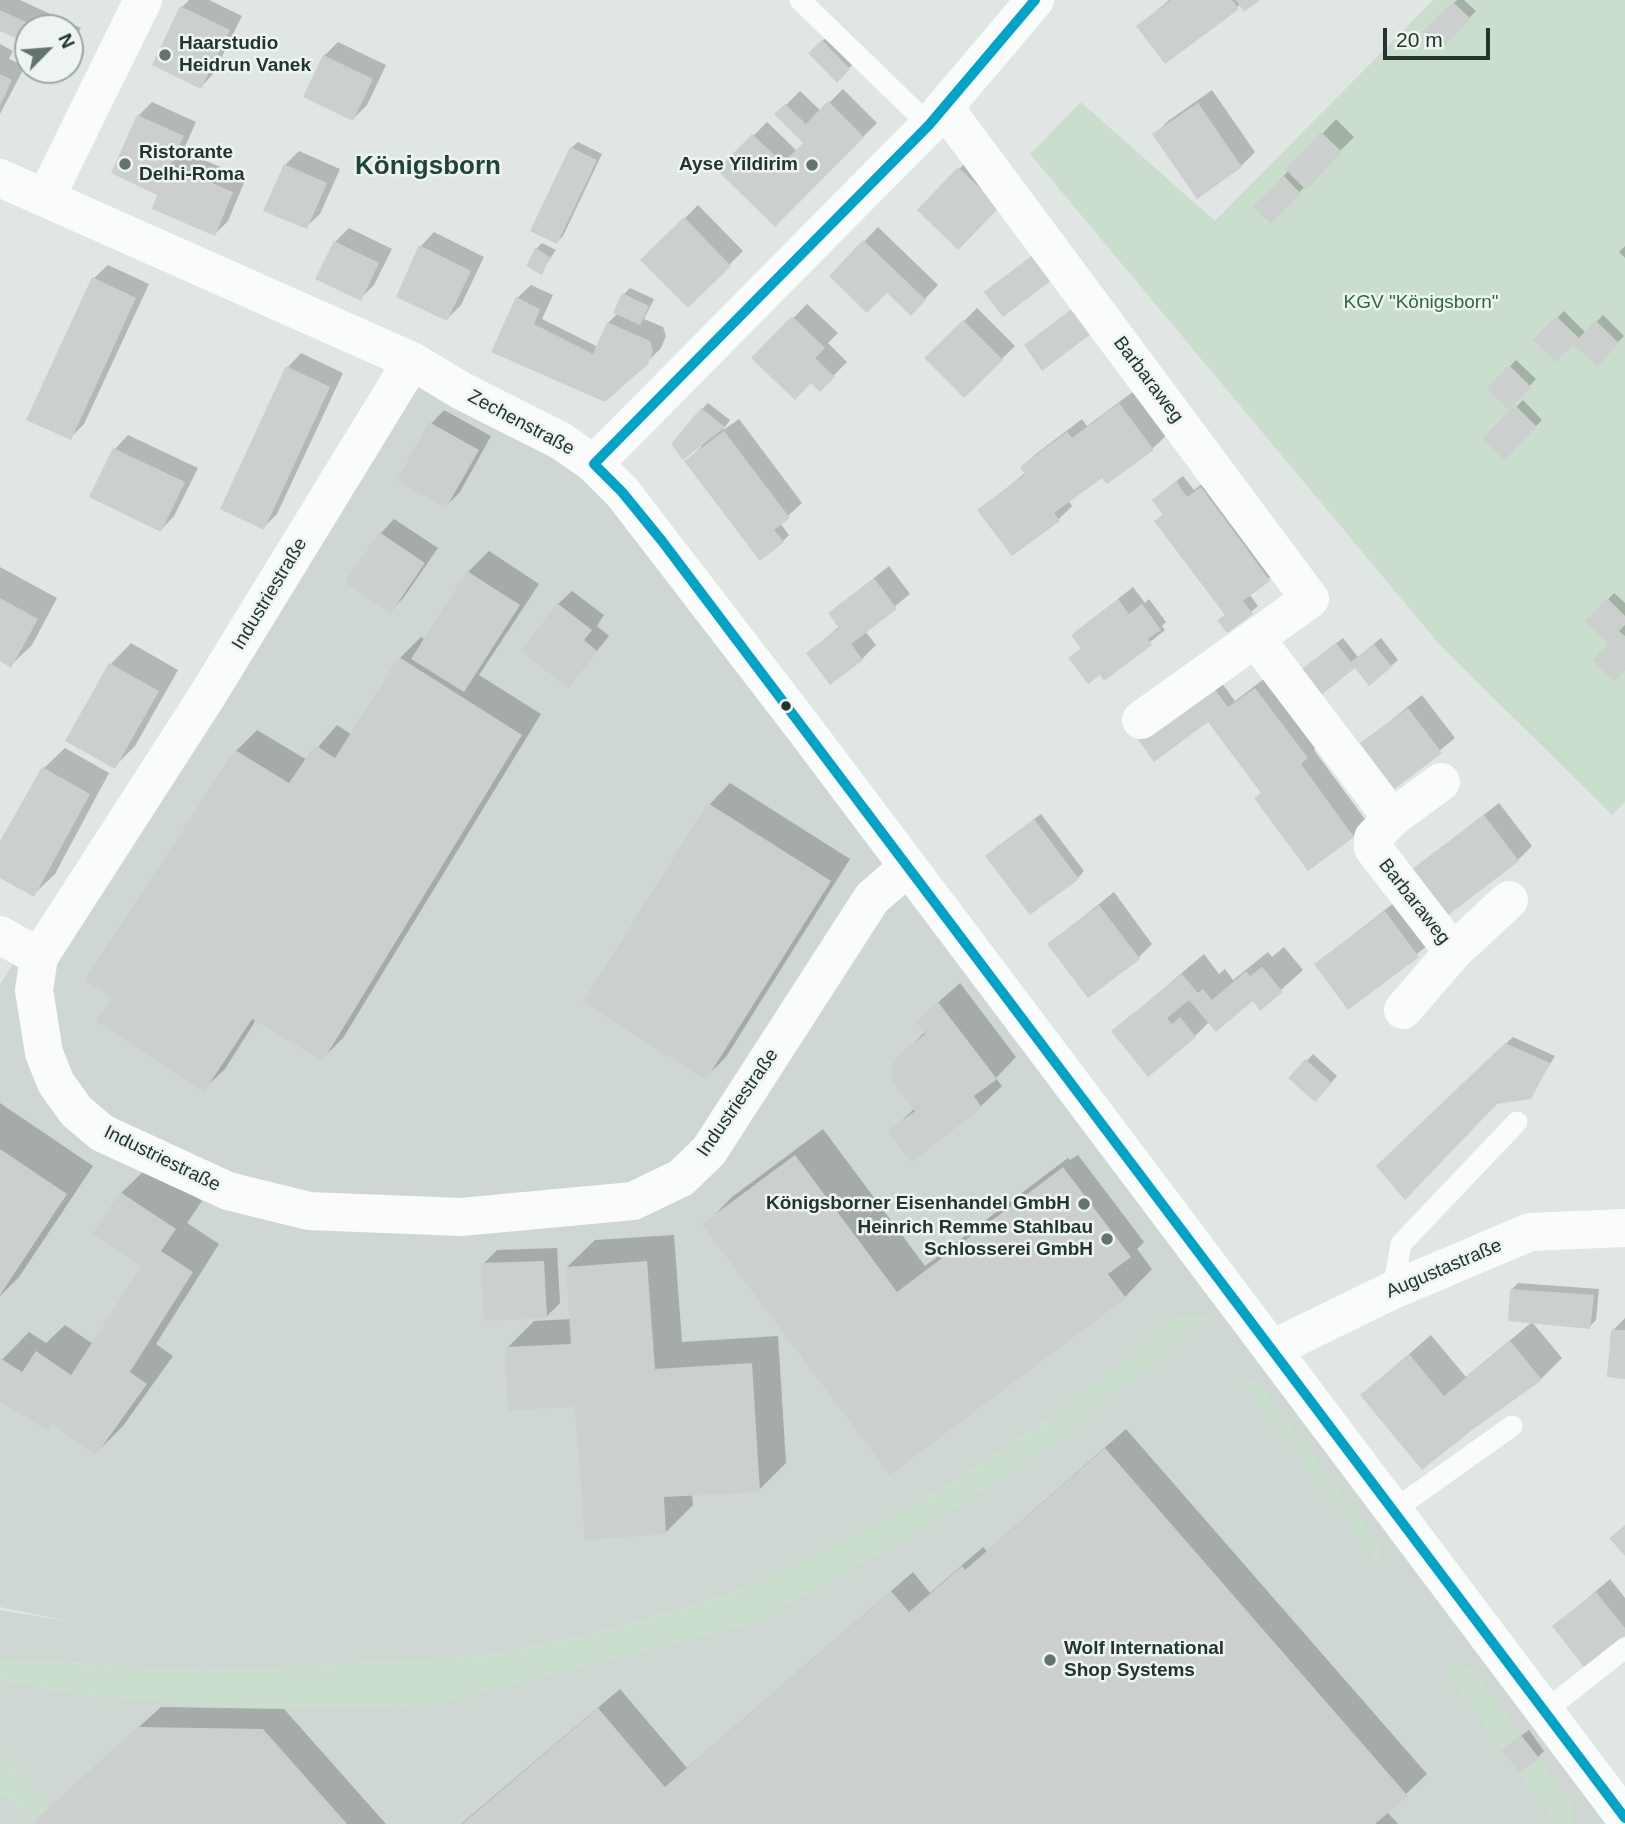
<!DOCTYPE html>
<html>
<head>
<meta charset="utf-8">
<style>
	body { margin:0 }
	#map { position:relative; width:1625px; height:1824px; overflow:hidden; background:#e0e6e3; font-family:Arial,sans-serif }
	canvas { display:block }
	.north { position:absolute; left:14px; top:14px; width:70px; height:70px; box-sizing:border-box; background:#eef5f1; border:2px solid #9ca9a3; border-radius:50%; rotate:65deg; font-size:19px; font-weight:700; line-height:28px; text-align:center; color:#22362d }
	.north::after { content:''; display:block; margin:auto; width:24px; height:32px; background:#64746d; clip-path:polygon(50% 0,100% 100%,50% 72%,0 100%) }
	.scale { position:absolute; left:1383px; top:28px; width:107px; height:32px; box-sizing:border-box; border:4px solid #22362d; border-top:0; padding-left:9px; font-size:21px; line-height:24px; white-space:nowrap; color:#22362d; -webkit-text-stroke:5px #eef5f1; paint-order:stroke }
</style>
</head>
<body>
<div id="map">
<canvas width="1625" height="1824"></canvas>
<div class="north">N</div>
<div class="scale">20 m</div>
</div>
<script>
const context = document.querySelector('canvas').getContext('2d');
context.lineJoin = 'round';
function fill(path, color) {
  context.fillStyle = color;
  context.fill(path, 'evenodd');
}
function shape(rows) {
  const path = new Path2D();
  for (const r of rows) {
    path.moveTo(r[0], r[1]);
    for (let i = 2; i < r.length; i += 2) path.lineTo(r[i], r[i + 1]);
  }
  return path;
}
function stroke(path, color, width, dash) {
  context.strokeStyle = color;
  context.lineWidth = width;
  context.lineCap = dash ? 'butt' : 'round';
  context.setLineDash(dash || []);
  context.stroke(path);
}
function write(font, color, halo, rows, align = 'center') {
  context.font = font + ' Arial,sans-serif';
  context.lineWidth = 5;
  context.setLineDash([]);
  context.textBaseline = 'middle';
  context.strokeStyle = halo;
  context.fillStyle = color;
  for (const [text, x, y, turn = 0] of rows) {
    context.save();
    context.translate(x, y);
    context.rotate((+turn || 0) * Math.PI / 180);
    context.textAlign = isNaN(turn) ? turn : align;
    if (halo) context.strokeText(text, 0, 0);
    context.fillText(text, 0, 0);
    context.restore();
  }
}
const built = shape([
	[412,361,561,441,1625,1824,0,1824,0,1792,34,1821,50,1807,0,1754,0,1679,82,1695,430,1706,921,1530,1057,1414,930,1496,815,1555,732,1593,610,1630,484,1656,338,1664,201,1671,0,1659,0,1610,78,1623,0,1607,0,984]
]);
const green = shape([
	[1433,0,1625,0,1625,802,1612,815,1439,644,1030,154,1081,102,1215,221],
	[1176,1316,1210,1316,1065,1434,1010,1473,921,1530,756,1623,430,1706,252,1709,82,1695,0,1679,0,1659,201,1671,484,1656,610,1630,732,1593,930,1496,1057,1414],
	[1238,1376,1257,1381,1378,1542,1381,1567],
	[1452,1662,1474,1671,1574,1806,1572,1824,1557,1824,1443,1670],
	[0,1754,50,1807,34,1821,0,1792]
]);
const shadow = shape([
	[0,0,20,0,81,28,70,48,70,28,28,28,28,42,0,29],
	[189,0,209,0,242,16,214,73,201,87,182,7],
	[1169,0,1257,0,1241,4,1165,62,1139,26],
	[1457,0,1464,0,1476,11,1441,47,1426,32],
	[829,35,855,62,837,80,810,53],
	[338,42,386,65,367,105,353,119,324,56],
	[0,44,13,51,9,59,25,66,0,114],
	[843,89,877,123,775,224,720,170,767,122,797,151,805,143,777,114,800,91,821,111],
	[1212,90,1255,152,1241,166,1155,134,1168,121],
	[152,102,196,122,183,151,246,178,228,221,215,234,160,194,138,116],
	[1336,119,1354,137,1271,221,1256,206],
	[578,142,602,154,563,236,557,242,571,148],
	[299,151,340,169,320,214,306,227,285,165],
	[973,155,1012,193,919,210],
	[698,205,743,251,688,306,643,260],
	[878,227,938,285,911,314,887,290,831,276],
	[349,228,392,249,374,285,360,299,335,242],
	[434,232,484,257,461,305,447,319,421,246],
	[542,243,556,250,541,272,536,249],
	[1625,246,1625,258,1619,252],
	[108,265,149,284,84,424,70,438,94,278],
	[531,285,553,295,542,319,598,347,608,323,618,313,624,294,630,288,654,299,644,319,663,327,666,336,661,348,647,362,493,351,517,298],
	[807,304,838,333,828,343,847,362,820,389,812,381,754,358],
	[977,308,1015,346,964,396,927,358],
	[1564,311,1586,333,1603,315,1624,336,1597,365,1573,342,1536,340],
	[301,353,343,373,277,514,263,528,288,367],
	[1516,360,1536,379,1509,408,1489,389],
	[1134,391,1167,435,1153,448,1107,482,1102,475,1068,500,1072,506,1058,520,980,510,1026,472,1022,467,1036,454,1082,419,1087,426],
	[1523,400,1542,420,1505,457,1486,438],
	[708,403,730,420,722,431,739,419,802,503,780,523,789,535,783,541,686,462,701,447,702,409],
	[444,410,491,436,460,492,446,506,431,424],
	[128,435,198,468,174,516,161,530,115,449],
	[1215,474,1283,566,1250,595,1258,606,1251,612,1226,614,1157,521,1164,513,1161,493,1183,476,1194,490],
	[394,519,438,548,404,597,391,611,348,582,381,533],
	[489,551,539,584,479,675,541,714,343,1038,322,1059,256,1020,225,1069,204,1089,114,997,236,751,257,730,307,760,337,725,352,735,400,658,421,637,425,640,468,572],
	[889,566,910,594,865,631,876,645,862,659,808,653,840,626,830,613],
	[0,567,57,598,32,645,11,665,0,659],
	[1133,587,1145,603,1149,599,1166,622,1162,626,1165,630,1105,678,1101,673,1070,658,1082,648,1073,635],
	[572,591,604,615,597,626,609,636,569,685,558,604],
	[1614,593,1625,603,1625,667,1610,643,1588,621],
	[1343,638,1358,657,1381,638,1398,660,1391,666,1308,665],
	[131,643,178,670,135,746,114,767,111,664],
	[1269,675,1320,743,1314,750,1367,822,1353,836,1262,793,1216,717,1139,738,1218,678,1235,701],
	[1422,695,1455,738,1395,787,1362,744],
	[65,748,109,773,55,874,34,894,0,876,0,845,44,768],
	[730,783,850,859,726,1057,706,1077,710,804],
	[1499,803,1532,846,1518,860,1414,869],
	[1041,814,1084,871,1078,878,994,849],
	[1114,892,1152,944,1139,957,1049,944],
	[1399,899,1432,942,1349,1008,1316,964],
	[1284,947,1303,970,1261,1008,1254,999,1210,1021,1195,1036,1113,1032,1204,954,1219,974,1225,969,1233,980,1268,952,1272,957],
	[960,983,1016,1057,996,1078,1002,1086,981,1106,911,1159,890,1132,915,1108,896,1060,925,1032,917,1021],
	[1513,1037,1555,1056,1530,1097,1497,1102,1378,1166],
	[1313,1054,1337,1076,1322,1093,1291,1078],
	[0,1103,93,1166,19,1277,0,1296],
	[823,1129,925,1266,1068,1158,1070,1160,1078,1155,1144,1242,1137,1249,1152,1269,1125,1297,890,1473,705,1225,732,1197],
	[149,1166,202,1201,187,1223,219,1244,156,1344,173,1356,123,1426,96,1453,53,1423,0,1398,0,1362,29,1332,46,1343,65,1325,93,1344,144,1265,121,1193],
	[674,1235,682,1342,778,1336,786,1463,759,1490,692,1494,693,1505,666,1532,577,1405,507,1348,534,1321,571,1319,567,1267,595,1240],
	[557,1248,560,1303,546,1317,483,1264,497,1250],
	[1518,1283,1599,1289,1596,1320,1589,1327,1512,1289],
	[1625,1318,1625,1377,1613,1330],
	[1532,1322,1562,1358,1541,1379,1471,1429,1362,1395,1431,1335,1466,1377],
	[1126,1429,1427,1774,1387,1812,1398,1824,461,1824,620,1689,687,1768,913,1572,930,1593,983,1547,987,1551],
	[1610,1579,1625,1598,1625,1634,1554,1627],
	[161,1707,284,1709,386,1824,39,1824,57,1801],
	[1529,1730,1544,1751,1538,1757,1511,1743]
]);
const building = shape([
	[1171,0,1232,0,1239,9,1165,64,1136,26],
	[1236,0,1260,0,1244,12],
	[1453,2,1471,19,1441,49,1423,32],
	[180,6,230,30,201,89,152,65],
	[0,10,39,28,28,28,28,44,0,31],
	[822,40,850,69,837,83,808,53],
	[323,55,373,79,353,121,303,97],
	[0,74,12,80,0,106],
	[828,101,864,137,775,227,717,170,752,134,783,163,803,143,774,114,785,104,806,124],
	[1198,103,1242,167,1197,199,1152,134],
	[137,115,184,136,170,165,233,192,215,236,152,209,157,195,111,173],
	[1321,132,1342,152,1306,190,1285,169],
	[570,147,597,160,557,244,530,231],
	[284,164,327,183,307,229,263,211],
	[958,167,1000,207,958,250,917,210],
	[1284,176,1301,194,1271,224,1253,206],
	[684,217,731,266,688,308,640,260],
	[863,240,926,300,911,316,887,293,867,313,829,276],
	[334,241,379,263,361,301,315,279],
	[419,245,471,271,447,321,396,297],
	[535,248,550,257,542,275,526,266],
	[1033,255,1052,280,1003,317,984,292],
	[92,277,136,298,71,440,26,420],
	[622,293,649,306,640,325,613,313],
	[516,297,540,309,534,324,593,354,607,322,650,341,653,351,648,364,605,402,491,352],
	[1073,308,1092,333,1042,371,1024,345],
	[792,316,825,348,815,358,835,377,820,392,811,383,795,400,751,358],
	[1556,316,1579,338,1595,320,1619,343,1597,367,1573,344,1556,362,1533,340],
	[963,320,1003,360,964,398,924,358],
	[1509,365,1531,387,1509,410,1486,389],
	[286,366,330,387,264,530,220,509],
	[1119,403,1154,450,1107,484,1102,478,1054,513,1060,521,1012,556,977,510,1025,474,1020,467,1044,449,1067,432,1072,438],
	[1515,405,1537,427,1505,460,1483,438],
	[701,408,725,427,683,460,671,444],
	[429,422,479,450,446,508,397,481],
	[724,431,790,518,774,530,784,542,760,561,684,461],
	[113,448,185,482,161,532,89,497],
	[1176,481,1187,497,1201,487,1270,581,1243,601,1253,614,1227,633,1217,620,1225,615,1154,521,1163,515,1152,500],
	[379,532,425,563,391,613,345,582],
	[467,571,520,605,464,692,411,659],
	[874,578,897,609,851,644,863,660,830,685,806,653,839,628,828,613],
	[0,598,38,619,11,668,0,661],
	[1607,598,1625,616,1625,625,1619,631,1625,636,1625,670,1614,681,1593,660,1608,643,1585,621],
	[1118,599,1129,614,1142,604,1161,630,1148,639,1152,645,1104,681,1100,675,1088,684,1068,658,1081,649,1071,635],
	[557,603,592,630,584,640,597,651,569,688,521,651],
	[1336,643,1351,662,1374,644,1392,667,1369,686,1355,668,1320,696,1299,671],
	[399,657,522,735,323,1061,252,1019,204,1092,96,1021,112,997,85,980,235,750,289,783,315,745,335,758],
	[109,663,159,691,115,769,65,741],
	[1210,683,1228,707,1255,688,1308,758,1301,764,1354,837,1308,871,1254,798,1261,793,1208,722,1154,762,1137,738],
	[1408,708,1442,753,1394,789,1360,743],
	[42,767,90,794,34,897,0,878,0,841],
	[708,803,831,881,706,1080,583,1002],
	[1484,815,1519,861,1447,916,1412,869],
	[1034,819,1079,879,1030,915,985,856],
	[1099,905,1140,959,1088,998,1047,944],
	[1385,911,1419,957,1348,1010,1314,964],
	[1262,967,1283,992,1260,1011,1253,1001,1216,1032,1189,1000,1167,1018,1172,1024,1180,1017,1196,1037,1148,1077,1111,1031,1182,974,1198,993,1203,989,1212,1000,1246,971,1250,976],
	[938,1002,997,1079,974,1096,982,1108,911,1162,888,1131,915,1111,892,1080,891,1070,898,1055,925,1034,915,1021],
	[1505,1043,1550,1063,1531,1099,1497,1104,1405,1200,1376,1166],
	[1305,1059,1332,1083,1315,1102,1288,1078],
	[0,1149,67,1194,0,1295],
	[795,1155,897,1292,1063,1167,1131,1257,1108,1274,1126,1298,890,1475,702,1224],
	[120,1192,176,1229,161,1251,193,1272,130,1372,147,1384,96,1455,52,1424,48,1431,0,1401,0,1358,22,1372,36,1351,71,1375,142,1266,93,1233],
	[544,1261,547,1318,484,1321,481,1263],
	[647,1261,655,1369,752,1363,760,1492,664,1497,666,1534,585,1540,575,1407,508,1410,505,1347,571,1344,566,1267],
	[1510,1289,1594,1295,1590,1329,1508,1321],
	[1611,1330,1625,1330,1625,1379,1607,1377],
	[1510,1341,1542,1380,1472,1430,1422,1470,1360,1395,1409,1354,1444,1396],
	[1105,1448,1408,1796,1375,1824,462,1824,598,1708,665,1787,891,1591,909,1612,962,1566,965,1570],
	[1625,1525,1625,1556,1609,1538],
	[1596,1592,1625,1628,1625,1636,1585,1668,1552,1626],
	[138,1727,263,1729,347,1824,36,1824,34,1821],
	[1521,1735,1539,1758,1519,1773,1502,1750]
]);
const lane = shape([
	[800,0,929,125],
	[1393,1290,1401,1244,1517,1122],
	[1394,1510,1512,1426],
	[1545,1711,1625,1648]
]);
const street = shape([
	[944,107,1310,599,1141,720],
	[0,178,412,361,460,390,561,441,594,464,622,492,803,727,1625,1818],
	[46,197,143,0],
	[412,361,207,696,39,957,34,990,44,1053,56,1083,76,1111,102,1133,228,1191,309,1211,461,1217,633,1201,681,1178,709,1151,872,898,908,867],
	[594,464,929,125,1035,0],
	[1256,639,1392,818,1441,782],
	[1392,818,1373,838,1373,848,1453,952,1509,900],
	[0,935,39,957],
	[1403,1010,1453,952],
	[1272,1349,1393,1290,1530,1232,1625,1228]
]);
const bus1 = shape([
	[1035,0,929,125,594,464,622,492,662,541,1625,1818]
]);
const markers = [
	[165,55,7,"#64746d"],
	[125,164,7,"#64746d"],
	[812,165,7,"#64746d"],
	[786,706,6,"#22362d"],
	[1084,1204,7,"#64746d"],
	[1107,1239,7,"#64746d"],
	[1050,1660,7,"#64746d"]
];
const poiNames = [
	["Haarstudio",179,44],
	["Heidrun Vanek",179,66],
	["Ristorante",139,153],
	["Delhi-Roma",139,175],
	["Ayse Yildirim",798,165,"right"],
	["Königsborner Eisenhandel GmbH",1070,1204,"right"],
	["Heinrich Remme Stahlbau",1093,1228,"right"],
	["Schlosserei GmbH",1093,1250,"right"],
	["Wolf International",1064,1649],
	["Shop Systems",1064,1671]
];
const parkNames = [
	["KGV \"Königsborn\"",1421,303]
];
const streetNames = [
	["Barbaraweg",1148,380,53],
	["Zechenstraße",521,423,28],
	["Industriestraße",270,594,-59],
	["Barbaraweg",1414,902,52],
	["Industriestraße",738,1103,-55],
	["Industriestraße",162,1159,26],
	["Augustastraße",1444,1269,-23]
];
const districtNames = [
	["Königsborn",428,167]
];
fill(built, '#cfd7d2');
fill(green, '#cbdece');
fill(shadow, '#0003');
fill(building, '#cbcfcd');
stroke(lane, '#fafbfb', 21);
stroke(street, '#fafbfb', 38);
stroke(bus1, '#02a3c6', 10);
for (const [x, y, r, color] of markers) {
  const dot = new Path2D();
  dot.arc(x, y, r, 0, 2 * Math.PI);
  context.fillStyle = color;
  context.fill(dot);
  stroke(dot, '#eef5f1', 2.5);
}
write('bold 19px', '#22362d', '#eef5f1', poiNames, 'left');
write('19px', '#31673e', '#eef5f1', parkNames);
write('19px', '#22362d', '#eef5f1', streetNames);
write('bold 26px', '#204537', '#eef5f1', districtNames);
</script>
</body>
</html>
